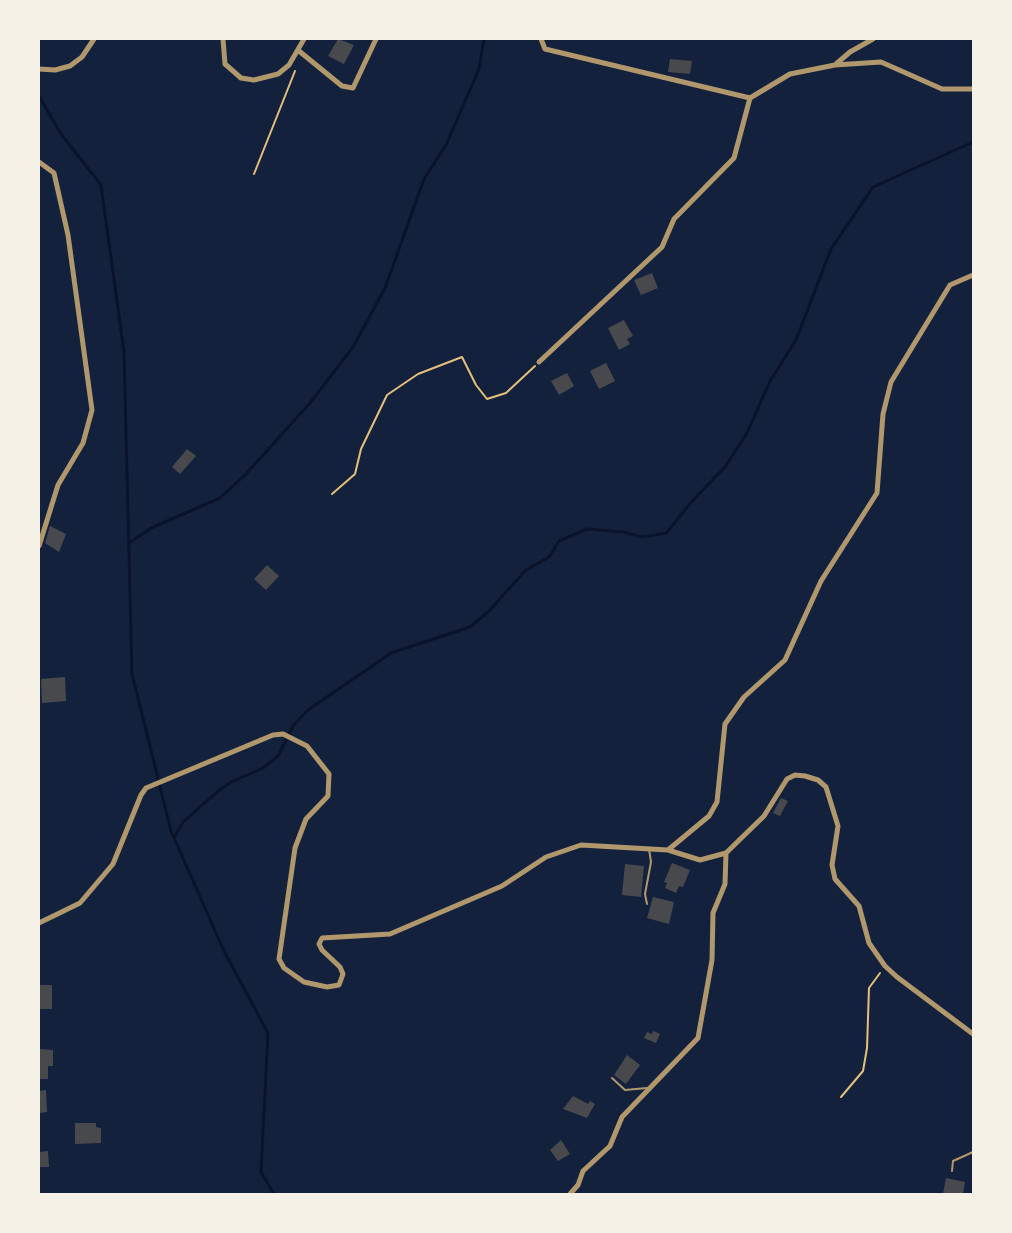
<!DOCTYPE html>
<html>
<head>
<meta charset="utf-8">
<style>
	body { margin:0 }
	#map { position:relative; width:1012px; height:1233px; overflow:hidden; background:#14213d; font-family:Montserrat,sans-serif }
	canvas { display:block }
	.frame { position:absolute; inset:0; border:40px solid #f6f1e7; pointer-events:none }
</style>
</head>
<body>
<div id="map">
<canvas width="1012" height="1233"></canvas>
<div class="frame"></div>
</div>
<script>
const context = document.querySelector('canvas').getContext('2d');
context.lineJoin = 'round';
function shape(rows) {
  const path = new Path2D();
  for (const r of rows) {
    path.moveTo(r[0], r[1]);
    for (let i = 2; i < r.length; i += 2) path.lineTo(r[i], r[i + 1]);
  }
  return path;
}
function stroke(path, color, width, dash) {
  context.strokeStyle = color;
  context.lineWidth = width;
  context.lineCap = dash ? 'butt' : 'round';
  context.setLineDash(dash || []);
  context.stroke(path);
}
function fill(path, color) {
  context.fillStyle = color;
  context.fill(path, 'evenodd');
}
const stream = shape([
	[39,96,61,134,101,185,124,352,132,674,171,831,224,951,268,1033,261,1172,274,1194],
	[129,543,151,528,220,498,246,474,310,403,353,347,385,288,424,179,446,145,479,69,484,39],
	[174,838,183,822,217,792,231,782,263,768,278,756,293,726,308,710,391,653,470,627,488,612,526,570,549,557,559,541,587,529,624,532,642,537,666,533,695,498,725,467,747,433,770,381,796,340,831,249,873,187,973,142]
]);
const building = shape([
	[338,39,354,45,344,64,328,56],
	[670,59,692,61,690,74,668,72],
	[652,273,658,288,641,295,634,280],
	[624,320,633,336,627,339,630,344,619,350,608,328],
	[606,363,615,381,599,389,590,371],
	[567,373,574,386,559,395,551,381],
	[187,449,196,456,180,474,172,467],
	[50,526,66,534,59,552,45,543],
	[267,565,279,576,266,590,254,579],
	[65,677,66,701,42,703,41,679],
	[781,798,788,801,780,816,773,813],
	[672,863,690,870,683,887,679,886,676,893,665,888,667,883,664,882],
	[625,864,644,866,641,897,622,895],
	[653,897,674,902,669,924,647,918],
	[39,985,52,985,52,1009,39,1009],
	[653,1031,660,1034,656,1043,644,1038,647,1032,652,1034],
	[39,1049,53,1050,53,1066,48,1066,48,1079,39,1079],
	[627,1055,640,1065,626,1084,614,1075],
	[46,1090,47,1112,39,1113,39,1091],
	[573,1096,588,1104,590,1101,595,1104,587,1118,563,1109],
	[75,1123,96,1123,96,1127,101,1128,101,1143,75,1144],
	[561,1140,570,1154,558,1161,550,1150],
	[48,1151,49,1167,39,1167,39,1152],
	[946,1178,965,1182,963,1194,943,1194]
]);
const path = shape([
	[254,174,295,71],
	[332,494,355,474,361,449,387,395,418,374,462,357,476,385,487,399,506,393,535,366],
	[841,1097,863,1071,867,1048,869,988,880,973]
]);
const service = shape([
	[647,904,645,894,651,862,649,849],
	[612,1078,625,1090,647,1088],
	[952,1171,953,1161,973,1152]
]);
const minor = shape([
	[223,39,225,64,241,78,254,80,278,74,289,65,304,39],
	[541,39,545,49,750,98,790,74,835,65,881,62,942,89,973,89],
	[299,51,342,86,353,88,376,39],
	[836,64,850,52,873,39],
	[39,69,55,70,70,66,82,57,94,39],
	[39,162,54,173,68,235,92,410,83,443,58,485,39,546],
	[539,362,662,247,674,219,734,158,750,98],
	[668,850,709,816,717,802,725,724,744,697,785,660,821,581,877,493,883,414,891,382,950,285,973,275],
	[39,923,80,903,113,864,141,795,146,788,273,735,283,734,307,746,329,774,328,796,306,819,295,848,279,959,284,968,304,982,327,987,339,985,343,974,340,967,322,950,319,944,322,938,390,934,502,886,546,857,581,845,668,850,700,860,726,853,764,816,787,779,795,775,805,776,818,780,826,787,838,826,832,865,835,879,859,906,869,943,885,966,897,977,973,1034],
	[570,1194,578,1185,583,1171,610,1146,622,1117,698,1038,712,960,713,913,725,884,726,853]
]);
stroke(stream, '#0b132b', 3);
fill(building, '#48494c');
stroke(path, '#e5c07b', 2);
stroke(service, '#b1986c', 2);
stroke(minor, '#b1986c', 5);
</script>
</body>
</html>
